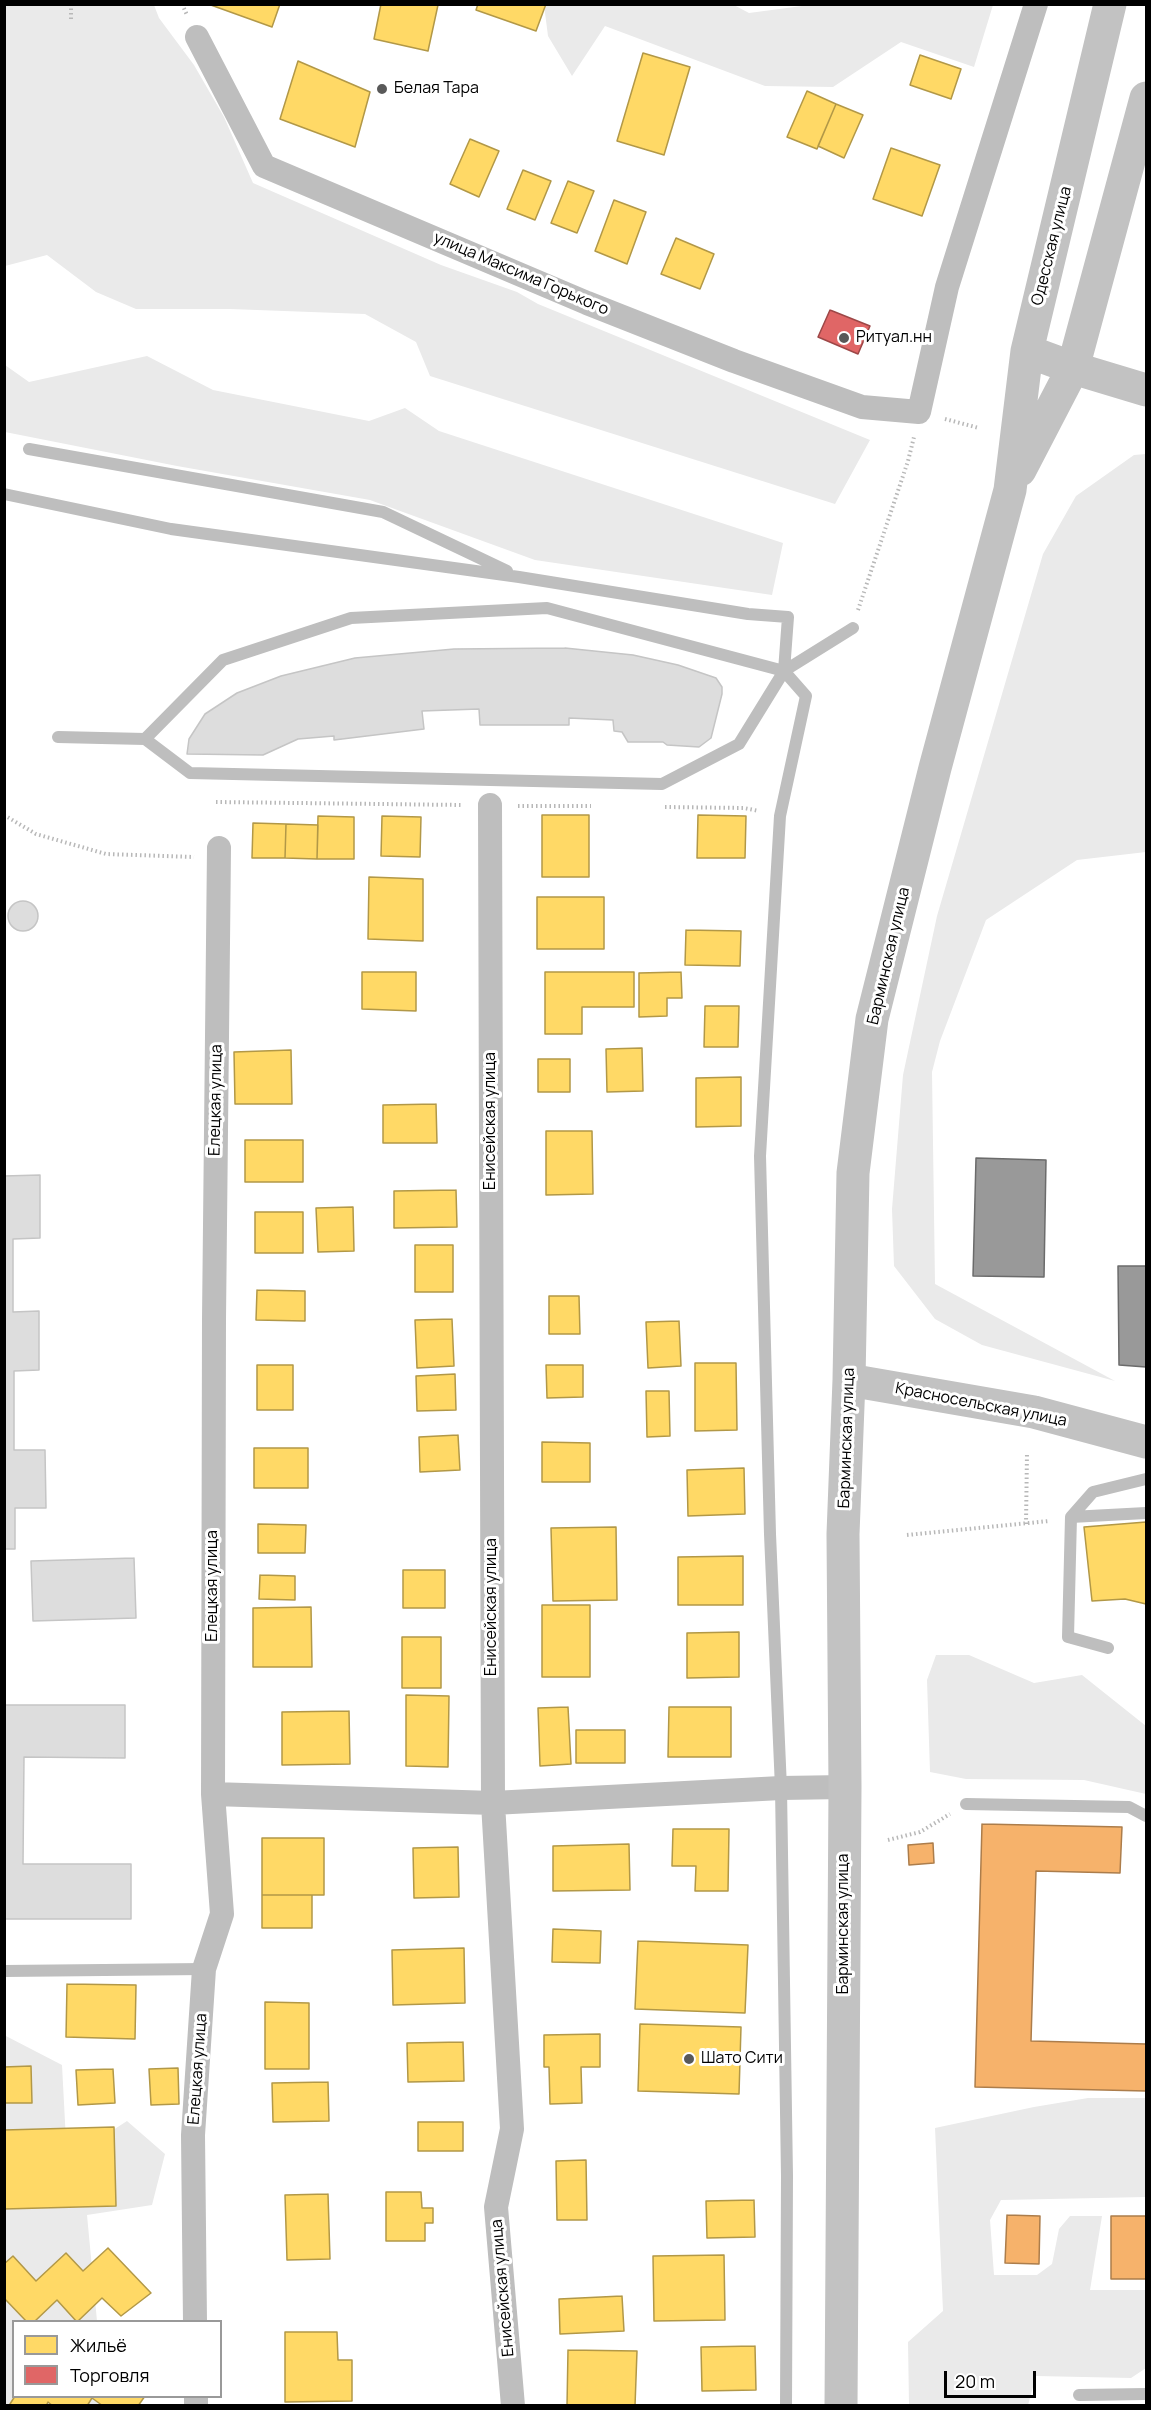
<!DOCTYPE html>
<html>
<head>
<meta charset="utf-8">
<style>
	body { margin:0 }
	#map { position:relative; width:1151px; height:2410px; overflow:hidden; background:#fff; font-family:Manrope,sans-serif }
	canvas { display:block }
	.frame { position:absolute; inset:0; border:6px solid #000; pointer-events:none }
	.legend { position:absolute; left:12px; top:2320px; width:210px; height:78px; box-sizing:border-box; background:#fff; border:2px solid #999; margin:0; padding:8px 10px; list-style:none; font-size:18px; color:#000 }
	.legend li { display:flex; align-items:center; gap:12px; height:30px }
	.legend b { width:30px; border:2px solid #999 }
	.scale { position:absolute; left:944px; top:2371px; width:92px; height:27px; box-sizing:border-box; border:3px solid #000; border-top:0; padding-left:8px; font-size:18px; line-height:21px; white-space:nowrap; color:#000; -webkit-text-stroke:4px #fff; paint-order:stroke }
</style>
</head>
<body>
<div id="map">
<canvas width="1151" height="2410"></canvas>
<div class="frame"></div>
<ul class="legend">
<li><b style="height:16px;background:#ffd966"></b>Жильё</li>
<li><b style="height:16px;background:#e06666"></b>Торговля</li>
</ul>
<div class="scale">20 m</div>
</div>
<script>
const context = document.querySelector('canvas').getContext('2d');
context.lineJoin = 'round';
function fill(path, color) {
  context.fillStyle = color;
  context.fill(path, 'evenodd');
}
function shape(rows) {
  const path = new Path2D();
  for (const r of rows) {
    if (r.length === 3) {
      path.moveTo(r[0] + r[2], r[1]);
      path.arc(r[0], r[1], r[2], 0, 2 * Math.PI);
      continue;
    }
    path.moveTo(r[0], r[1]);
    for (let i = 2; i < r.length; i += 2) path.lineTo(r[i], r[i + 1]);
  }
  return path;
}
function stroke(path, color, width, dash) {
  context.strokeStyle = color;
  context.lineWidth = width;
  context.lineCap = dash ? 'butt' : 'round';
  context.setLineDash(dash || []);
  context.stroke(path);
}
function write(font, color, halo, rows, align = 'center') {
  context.font = font + ' Manrope,sans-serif';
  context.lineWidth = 6;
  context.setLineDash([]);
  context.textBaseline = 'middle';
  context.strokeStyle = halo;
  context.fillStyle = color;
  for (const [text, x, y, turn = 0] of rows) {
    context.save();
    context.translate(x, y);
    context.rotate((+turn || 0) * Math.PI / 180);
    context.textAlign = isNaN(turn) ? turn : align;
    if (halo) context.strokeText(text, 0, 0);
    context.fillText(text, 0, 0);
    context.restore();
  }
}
const green = shape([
	[732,4,749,13,817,4,993,5,974,67,901,42,833,87,765,86,605,26,572,76,548,36,544,5],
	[4,5,154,5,159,18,194,65,224,117,253,183,441,265,517,292,538,304,870,440,835,504,430,376,416,342,365,314,230,309,136,309,96,292,47,255,5,266],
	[147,356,213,390,369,421,405,408,439,431,783,543,772,595,535,560,370,500,177,466,5,432,5,365,29,382],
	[1146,454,1146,852,1077,860,986,920,940,1041,932,1072,935,1284,1115,1381,982,1345,935,1319,894,1266,892,1209,903,1075,937,916,1043,554,1076,496,1134,455],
	[936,1655,969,1655,1034,1683,1082,1675,1146,1726,1146,1794,1084,1780,966,1779,930,1772,927,1680],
	[4,2035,62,2065,67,2160,127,2121,165,2154,152,2205,87,2215,97,2321,14,2322,14,2396,105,2397,106,2405,5,2405],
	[1088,2098,1146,2098,1146,2197,1001,2200,990,2220,994,2275,1037,2275,1052,2264,1059,2229,1070,2216,1102,2216,1090,2290,1146,2290,1146,2368,1131,2378,1036,2376,1028,2405,909,2405,908,2342,943,2311,935,2128,1034,2107]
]);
const homes = shape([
	[208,4,280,4,272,27,208,4],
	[381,4,438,5,428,51,374,39,381,4],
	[478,4,546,4,536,31,476,10,478,4],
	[643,53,690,67,664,155,617,141,643,53],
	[920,55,961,69,951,99,910,85,920,55],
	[298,61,370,92,355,147,280,119,298,61],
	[807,91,836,104,817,149,787,137,807,91],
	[836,104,863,115,844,158,818,146,836,104],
	[470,139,499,151,479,197,450,184,470,139],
	[891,148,940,165,922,216,873,199,891,148],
	[523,170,551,181,535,220,507,209,523,170],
	[568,181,594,191,577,233,551,223,568,181],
	[614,200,646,212,627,264,595,251,614,200],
	[676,238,714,254,700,289,661,274,676,238],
	[542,815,589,815,589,877,542,877,542,815],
	[698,815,746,816,745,858,697,858,698,815],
	[318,816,354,817,354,859,317,859,318,816],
	[382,816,421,817,420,857,381,856,382,816],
	[253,823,286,824,285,858,252,858,253,823],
	[286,824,318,825,317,859,285,858,286,824],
	[369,877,423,879,423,941,368,939,369,877],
	[537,897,604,897,604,949,537,949,537,897],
	[686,930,741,931,740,966,685,965,686,930],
	[362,972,416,972,416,1011,362,1009,362,972],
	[545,972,634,972,634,1007,582,1007,582,1034,545,1034,545,972],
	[681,972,682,998,667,998,667,1016,639,1017,639,973,681,972],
	[705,1006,739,1006,738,1047,704,1047,705,1006],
	[642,1048,643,1091,607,1092,606,1049,642,1048],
	[291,1050,292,1104,235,1104,234,1052,291,1050],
	[538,1059,570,1059,570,1092,538,1092,538,1059],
	[741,1077,741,1126,696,1127,696,1078,741,1077],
	[436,1104,437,1143,383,1143,383,1105,436,1104],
	[546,1131,592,1131,593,1194,546,1195,546,1131],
	[245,1140,303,1140,303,1182,245,1182,245,1140],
	[456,1190,457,1227,394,1228,394,1191,456,1190],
	[353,1207,354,1251,318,1252,316,1208,353,1207],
	[255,1212,303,1212,303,1253,255,1253,255,1212],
	[415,1245,453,1245,453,1292,415,1292,415,1245],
	[257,1290,305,1291,305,1321,256,1320,257,1290],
	[549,1296,579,1296,580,1334,549,1334,549,1296],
	[452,1319,454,1366,417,1368,415,1320,452,1319],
	[679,1321,681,1366,648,1368,646,1322,679,1321],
	[695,1363,736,1363,737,1430,695,1431,695,1363],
	[257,1365,293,1365,293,1410,257,1410,257,1365],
	[546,1365,583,1365,583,1397,547,1398,546,1365],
	[455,1374,456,1410,417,1411,416,1376,455,1374],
	[646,1391,669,1391,670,1436,647,1437,646,1391],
	[458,1435,460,1470,420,1472,419,1437,458,1435],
	[542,1442,590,1443,590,1482,542,1482,542,1442],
	[254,1448,308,1448,308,1488,254,1488,254,1448],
	[744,1468,745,1514,688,1516,687,1470,744,1468],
	[1146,1522,1146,1604,1125,1599,1092,1601,1084,1527,1146,1522],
	[258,1524,306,1525,305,1553,258,1553,258,1524],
	[616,1527,617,1600,553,1601,551,1528,616,1527],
	[743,1556,743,1605,678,1605,678,1557,743,1556],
	[403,1570,445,1570,445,1608,403,1608,403,1570],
	[260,1575,295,1576,295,1600,259,1599,260,1575],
	[542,1605,590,1605,590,1677,542,1677,542,1605],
	[311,1607,312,1667,253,1667,253,1608,311,1607],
	[739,1632,739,1677,687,1678,687,1633,739,1632],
	[402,1637,441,1637,441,1688,402,1688,402,1637],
	[406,1695,449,1696,448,1767,406,1766,406,1695],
	[568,1707,571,1764,540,1766,538,1708,568,1707],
	[669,1707,731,1707,731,1757,668,1757,669,1707],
	[349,1711,350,1764,282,1765,282,1712,349,1711],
	[576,1730,625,1730,625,1763,576,1763,576,1730],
	[673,1829,729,1829,728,1891,695,1891,696,1866,672,1866,673,1829],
	[262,1838,324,1838,324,1895,262,1895,262,1838],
	[629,1844,630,1890,553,1891,553,1846,629,1844],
	[458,1847,459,1897,414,1898,413,1848,458,1847],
	[262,1895,312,1895,312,1928,262,1928,262,1895],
	[553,1929,601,1931,600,1963,552,1962,553,1929],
	[638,1941,748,1945,745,2013,635,2009,638,1941],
	[464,1948,465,2003,393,2005,392,1950,464,1948],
	[67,1984,136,1985,135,2039,66,2037,67,1984],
	[265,2002,309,2003,309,2069,265,2069,265,2002],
	[640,2024,741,2027,739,2094,638,2091,640,2024],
	[600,2034,600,2067,581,2067,582,2103,550,2104,549,2067,544,2067,544,2035,600,2034],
	[463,2042,464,2081,408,2082,407,2043,463,2042],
	[31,2066,32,2103,4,2103,4,2067,31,2066],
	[178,2068,179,2104,151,2105,149,2069,178,2068],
	[113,2069,115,2103,78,2105,76,2070,113,2069],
	[328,2082,329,2121,273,2122,272,2083,328,2082],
	[418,2122,463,2122,463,2151,418,2151,418,2122],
	[114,2127,116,2206,4,2209,4,2130,114,2127],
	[586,2160,587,2220,557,2220,556,2161,586,2160],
	[386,2192,421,2192,422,2208,433,2208,433,2223,425,2223,425,2241,386,2241,386,2192],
	[328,2194,330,2259,287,2260,285,2195,328,2194],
	[754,2200,755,2237,707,2238,706,2201,754,2200],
	[108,2248,151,2293,121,2316,102,2298,77,2322,57,2300,34,2322,27,2322,4,2298,4,2264,13,2256,36,2281,66,2253,83,2271,108,2248],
	[724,2255,725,2320,654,2321,653,2256,724,2255],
	[622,2296,624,2331,560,2334,559,2299,622,2296],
	[285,2332,337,2332,338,2360,352,2360,352,2401,285,2402,285,2332],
	[755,2346,756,2390,702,2391,701,2347,755,2346],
	[568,2350,637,2351,635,2406,567,2406,568,2350],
	[15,2396,145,2396,138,2406,103,2406,92,2398,87,2406,53,2406,48,2402,46,2406,12,2406,10,2404,15,2396]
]);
const shops = shape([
	[830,310,870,326,858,354,818,337,830,310]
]);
const health = shape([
	[982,1824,1122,1827,1120,1873,1036,1871,1031,2041,1146,2044,1146,2091,975,2087,982,1824],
	[933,1843,934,1863,909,1865,908,1845,933,1843],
	[1007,2215,1040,2216,1039,2264,1005,2263,1007,2215],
	[1111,2216,1146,2216,1146,2279,1111,2279,1111,2216]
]);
const industry = shape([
	[976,1158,1046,1160,1044,1277,973,1276,976,1158],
	[1118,1266,1146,1266,1146,1367,1119,1365,1118,1266]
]);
const building = shape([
	[565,648,633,655,678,665,716,678,722,687,722,694,711,738,699,747,667,745,663,742,628,742,622,732,614,731,613,720,569,718,569,725,480,725,479,709,422,711,424,729,334,740,334,736,298,739,263,755,187,754,189,739,205,714,237,693,281,676,355,658,454,649,565,648],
	[23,916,15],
	[40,1175,40,1238,13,1239,13,1312,39,1311,39,1370,14,1371,14,1450,45,1450,46,1508,15,1508,15,1549,4,1549,4,1176,40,1175],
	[134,1558,136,1618,33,1621,31,1561,134,1558],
	[4,1705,125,1705,125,1758,24,1757,23,1864,131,1864,131,1919,4,1919,4,1705]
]);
const path = shape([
	[71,4,71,20],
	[182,4,187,15],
	[945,419,979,428],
	[858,610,908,461,914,437],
	[216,802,462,805],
	[518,806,591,806],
	[665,807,744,808,759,811],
	[4,815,36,834,106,854,194,857],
	[1026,1524,1027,1453],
	[907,1535,1049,1521],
	[888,1840,920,1832,950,1814]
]);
const lane = shape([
	[29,449,383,512,507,571],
	[4,494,171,529,519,577,748,614,788,617,784,671,806,696,780,816,760,1156,770,1534,781,1788,787,2176,786,2406],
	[784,671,739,744,662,784,190,773,145,739,223,660,351,618,547,608,784,671,853,628],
	[58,737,145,739],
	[1071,1517,1146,1513],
	[1108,1648,1068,1637,1071,1517,1093,1492,1146,1479],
	[966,1804,1129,1807,1146,1816],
	[4,1971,204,1969],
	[1079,2395,1146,2394]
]);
const street = shape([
	[197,37,264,166,587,303,734,361,862,407,919,412,947,287,1036,4],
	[490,805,493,1803,512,2129,496,2207,513,2406],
	[213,1794,493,1803,781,1788,845,1787],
	[195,2322,193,2135,204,1969,222,1914,213,1794,214,1319,219,848],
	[196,2396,196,2406]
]);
const secondary = shape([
	[1027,351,1073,368,1146,390],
	[1020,470,1073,368,1146,98],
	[849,1380,1034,1412,1146,1442],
	[841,2406,845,1787,843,1534,849,1380,853,1173,872,1019,935,768,1010,490,1027,351,1110,4]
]);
const markers = [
	[382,89,6,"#595959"],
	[844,338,6,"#595959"],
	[689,2059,6,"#595959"]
];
const poiNames = [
	["Белая Тара",394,89],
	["Ритуал.нн",856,338],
	["Шато Сити",701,2059]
];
const streetNames = [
	["Одесская улица",1052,246,-76],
	["улица Максима Горького",521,274,23],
	["Барминская улица",889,956,-77],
	["Елецкая улица",216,1100,-89],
	["Енисейская улица",491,1121,-90],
	["Красносельская улица",981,1405,11],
	["Барминская улица",847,1438,-88],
	["Елецкая улица",213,1586,-90],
	["Енисейская улица",492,1607,-90],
	["Барминская улица",844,1924,-90],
	["Елецкая улица",198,2069,-86],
	["Енисейская улица",503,2288,-95]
];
fill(green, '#eaeaea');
fill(homes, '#ffd966');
stroke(homes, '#b29847', 1.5);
fill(shops, '#e06666');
stroke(shops, '#9d4747', 1.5);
fill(health, '#f6b26b');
stroke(health, '#ac7d4b', 1.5);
fill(industry, '#999');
stroke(industry, '#6b6b6b', 1.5);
fill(building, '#ddd');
stroke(building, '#c5c5c5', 1.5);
stroke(path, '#b8b8b8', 4, [1.5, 3]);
stroke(lane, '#bebebe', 12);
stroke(street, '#bebebe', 24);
stroke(secondary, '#c2c2c2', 33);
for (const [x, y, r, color] of markers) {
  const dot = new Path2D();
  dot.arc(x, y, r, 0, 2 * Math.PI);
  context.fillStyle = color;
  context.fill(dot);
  stroke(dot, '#fff', 2);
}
write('16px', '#000', '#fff', poiNames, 'left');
write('16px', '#000', '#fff', streetNames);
</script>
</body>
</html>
